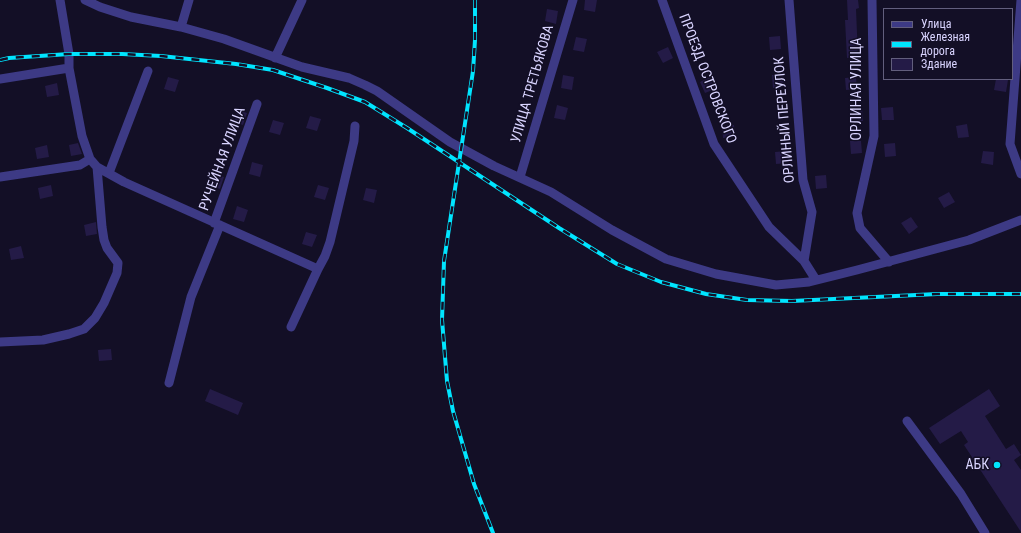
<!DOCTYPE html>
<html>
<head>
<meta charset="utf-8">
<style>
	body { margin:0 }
	#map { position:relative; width:1021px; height:533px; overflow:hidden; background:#130f26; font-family:"Roboto Condensed",sans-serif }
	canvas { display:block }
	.legend { position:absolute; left:883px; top:8px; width:130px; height:72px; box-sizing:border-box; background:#130f26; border:1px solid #625e7d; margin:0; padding:5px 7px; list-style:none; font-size:12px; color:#d9d4ff }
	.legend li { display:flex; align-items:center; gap:8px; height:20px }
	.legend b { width:20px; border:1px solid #625e7d }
</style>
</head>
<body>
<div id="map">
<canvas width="1021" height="533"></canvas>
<ul class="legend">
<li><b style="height:5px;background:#3d3a85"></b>Улица</li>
<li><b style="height:5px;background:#00e5ff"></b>Железная дорога</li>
<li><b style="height:11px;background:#241b47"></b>Здание</li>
</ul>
</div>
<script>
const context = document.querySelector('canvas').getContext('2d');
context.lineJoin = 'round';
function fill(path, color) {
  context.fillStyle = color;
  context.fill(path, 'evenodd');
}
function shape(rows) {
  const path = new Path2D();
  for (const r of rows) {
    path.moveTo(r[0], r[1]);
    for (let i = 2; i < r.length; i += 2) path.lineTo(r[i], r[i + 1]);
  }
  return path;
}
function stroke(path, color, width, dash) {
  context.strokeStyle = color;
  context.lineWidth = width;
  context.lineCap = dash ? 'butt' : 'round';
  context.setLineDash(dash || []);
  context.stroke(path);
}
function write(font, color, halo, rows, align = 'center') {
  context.font = font + ' "Roboto Condensed",sans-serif';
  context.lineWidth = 3;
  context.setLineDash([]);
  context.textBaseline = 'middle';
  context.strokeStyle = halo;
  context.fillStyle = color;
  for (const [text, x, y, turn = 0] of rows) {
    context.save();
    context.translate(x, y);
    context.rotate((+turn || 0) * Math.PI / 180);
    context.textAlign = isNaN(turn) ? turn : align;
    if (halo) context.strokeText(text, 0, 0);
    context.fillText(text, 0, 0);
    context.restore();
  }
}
const building = shape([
	[585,0,597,0,595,12,584,10],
	[847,0,858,0,859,8,856,9,858,57,847,58,845,20,848,20],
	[547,9,558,11,556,24,545,21],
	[780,36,781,49,770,50,769,37],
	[576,37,587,39,584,52,573,50],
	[668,47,673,58,663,63,657,52],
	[783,74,784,87,773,88,772,75],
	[563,75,574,77,572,90,561,88],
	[168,77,179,80,175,92,164,89],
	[710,77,715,89,705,93,700,82],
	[856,77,857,89,846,90,845,78],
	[996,79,1008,80,1006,92,994,90],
	[57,83,59,95,47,97,45,86],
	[557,105,568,108,565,120,554,118],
	[893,107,894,120,882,120,881,108],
	[862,108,863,121,852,122,851,109],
	[237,110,247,113,243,125,234,122],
	[310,116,321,119,317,131,306,128],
	[273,120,284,123,280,135,269,132],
	[967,124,969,137,958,138,956,126],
	[734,125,735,137,723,138,722,126],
	[850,141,861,141,862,153,851,154],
	[78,143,82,154,71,156,69,145],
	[895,143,896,156,885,157,884,144],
	[47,145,49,157,37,159,35,148],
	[787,151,788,163,776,164,775,152],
	[983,151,994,152,993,165,981,163],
	[252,162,263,165,260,177,249,174],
	[213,174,224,177,220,189,210,186],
	[826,175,827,188,816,189,815,176],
	[51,185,53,196,40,199,38,188],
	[318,185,329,188,325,200,314,197],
	[366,188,377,190,374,203,363,200],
	[949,192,955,202,944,208,938,198],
	[237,206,248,210,244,222,233,219],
	[911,217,918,227,909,234,901,223],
	[96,222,97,234,86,236,84,225],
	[306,232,317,235,312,247,302,244],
	[21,246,24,258,11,260,9,249],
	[111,349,112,360,99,361,98,350],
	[210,389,243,403,238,415,205,401],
	[989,389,1000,406,985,416,1006,449,1014,444,1021,455,1014,460,1021,470,1021,532,964,445,968,442,961,431,940,444,929,428]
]);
const minor = shape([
	[60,0,69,54,69,68,82,136,90,159,97,167,124,182,318,269],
	[85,0,100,7,131,17,181,27,224,39,302,67,349,78,365,85,377,91,450,142,494,166,551,192,612,230,666,259,716,274,776,285,809,282,857,270,969,240,1021,220],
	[662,0,714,144,769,227,804,261,816,280],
	[789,0,803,180,812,212,804,261],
	[872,0,874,136,857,213,860,228,889,262],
	[1021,0,1010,144,1021,174],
	[181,27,189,0],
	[275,58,302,0],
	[0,79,69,68],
	[109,173,148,71],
	[0,177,80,165,90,159],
	[520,177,573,0],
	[214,223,257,104],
	[291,327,318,269,325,256,330,242,354,141,355,126],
	[0,342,43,340,69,334,84,329,95,318,104,303,117,273,118,263,107,248,104,240,102,227,97,167],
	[169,383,191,297,220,225],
	[907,421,961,494,985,533]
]);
const rail = shape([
	[475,0,475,40,473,71,444,261,442,320,447,381,453,411,474,484,493,533],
	[0,60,9,58,69,54,122,54,161,56,236,64,273,70,327,88,365,102,407,128,559,228,617,264,661,282,706,294,747,300,792,301,937,294,1021,294]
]);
const markers = [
	[997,465,4,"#00e5ff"]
];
const streetNames = [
	["ПРОЕЗД ОСТРОВСКОГО",707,79,69],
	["УЛИЦА ТРЕТЬЯКОВА",533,84,-74],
	["ОРЛИНАЯ УЛИЦА",857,89,-90],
	["ОРЛИНЫЙ ПЕРЕУЛОК",785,120,-95],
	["РУЧЕЙНАЯ УЛИЦА",223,159,-70]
];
const poiNames = [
	["АБК",989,465]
];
fill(building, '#241b47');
stroke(minor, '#3d3a85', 9);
stroke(rail, '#00e5ff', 4);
stroke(rail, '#130f26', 2.5, [8]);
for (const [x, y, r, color] of markers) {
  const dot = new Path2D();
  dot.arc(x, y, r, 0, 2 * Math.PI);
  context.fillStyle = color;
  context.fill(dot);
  stroke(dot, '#130f26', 1.5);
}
write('14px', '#d9d4ff', '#130f26', streetNames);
write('14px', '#d9d4ff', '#130f26', poiNames, 'right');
</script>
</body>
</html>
